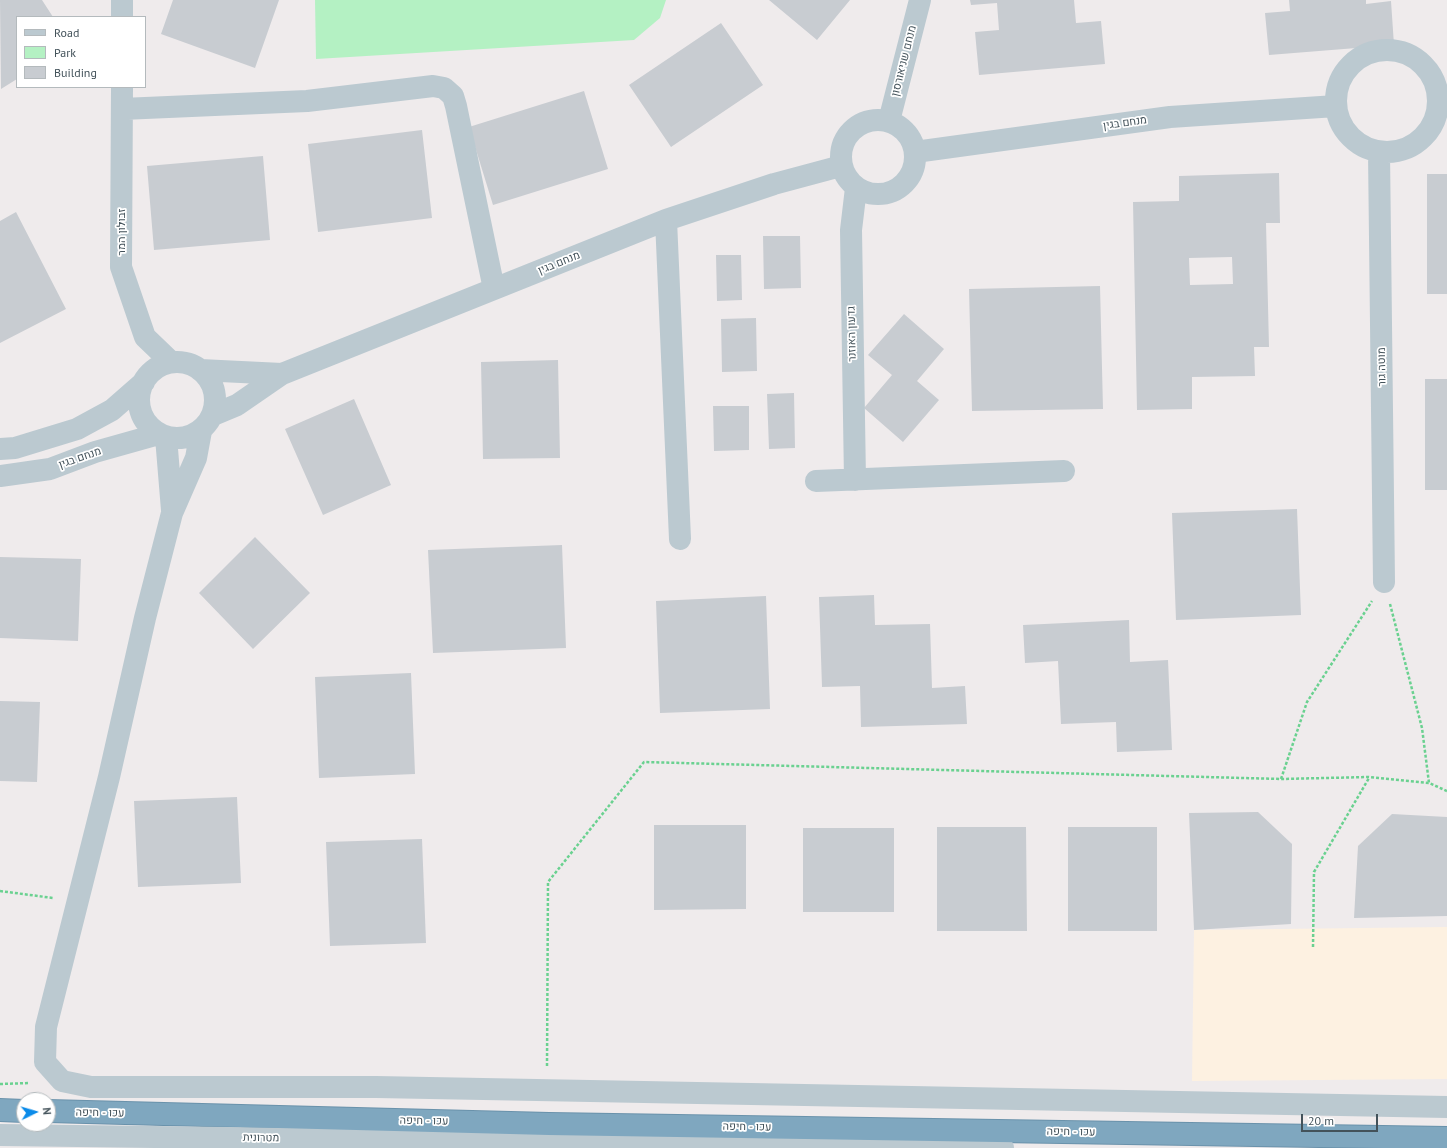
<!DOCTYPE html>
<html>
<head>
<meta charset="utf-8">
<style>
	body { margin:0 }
	#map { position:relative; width:1447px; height:1148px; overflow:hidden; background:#efebec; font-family:"PT Sans",sans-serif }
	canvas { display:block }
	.legend { position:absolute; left:16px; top:16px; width:130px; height:72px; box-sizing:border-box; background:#fff; border:1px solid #b4babd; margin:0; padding:5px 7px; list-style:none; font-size:12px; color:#43525a }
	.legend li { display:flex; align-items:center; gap:8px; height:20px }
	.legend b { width:20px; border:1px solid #b4babd }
	.north { position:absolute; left:16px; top:1092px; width:40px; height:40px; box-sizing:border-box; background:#fff; border:1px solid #b4babd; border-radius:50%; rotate:85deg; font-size:11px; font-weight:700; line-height:16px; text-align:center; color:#43525a }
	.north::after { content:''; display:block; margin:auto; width:14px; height:18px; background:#0b8be9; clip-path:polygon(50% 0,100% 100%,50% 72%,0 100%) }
	.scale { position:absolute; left:1301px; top:1114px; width:77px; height:18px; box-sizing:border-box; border:2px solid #43525a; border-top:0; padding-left:5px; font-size:12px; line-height:14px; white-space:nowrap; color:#43525a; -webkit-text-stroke:3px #fff; paint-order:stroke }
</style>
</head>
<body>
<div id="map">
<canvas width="1447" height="1148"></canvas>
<ul class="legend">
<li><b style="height:5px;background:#bbc9d0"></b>Road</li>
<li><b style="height:11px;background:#b4f1c3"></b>Park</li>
<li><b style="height:11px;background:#c8ccd1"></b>Building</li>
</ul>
<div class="north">N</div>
<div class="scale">20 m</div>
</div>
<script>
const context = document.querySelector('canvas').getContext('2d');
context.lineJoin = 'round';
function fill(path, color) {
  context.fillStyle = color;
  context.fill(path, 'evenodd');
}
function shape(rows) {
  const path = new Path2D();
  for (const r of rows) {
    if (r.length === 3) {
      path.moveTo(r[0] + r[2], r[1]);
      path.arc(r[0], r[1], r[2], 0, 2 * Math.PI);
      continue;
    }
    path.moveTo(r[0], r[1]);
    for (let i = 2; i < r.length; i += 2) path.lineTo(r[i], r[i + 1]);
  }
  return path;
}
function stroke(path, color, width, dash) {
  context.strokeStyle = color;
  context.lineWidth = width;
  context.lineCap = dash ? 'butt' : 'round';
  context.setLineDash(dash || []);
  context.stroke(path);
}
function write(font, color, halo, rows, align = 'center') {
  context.font = font + ' "PT Sans",Heebo,sans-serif';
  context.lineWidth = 3.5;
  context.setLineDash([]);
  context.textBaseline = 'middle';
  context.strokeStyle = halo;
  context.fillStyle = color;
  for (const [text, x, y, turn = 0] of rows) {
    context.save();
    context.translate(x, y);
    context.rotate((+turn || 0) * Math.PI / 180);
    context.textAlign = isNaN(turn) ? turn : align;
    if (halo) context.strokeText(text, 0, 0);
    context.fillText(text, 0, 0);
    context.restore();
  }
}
const commercial = shape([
	[1447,927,1447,1079,1192,1081,1194,930]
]);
const green = shape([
	[315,0,666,0,660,18,634,40,316,59]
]);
const building = shape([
	[0,0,42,0,53,17,17,17,17,79,1,89],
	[173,0,279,0,255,68,161,34],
	[769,0,850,0,817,40],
	[970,0,1074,0,1076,23,1101,21,1105,64,979,75,975,32,999,30,997,3,971,5],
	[1289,0,1366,0,1366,4,1391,1,1394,45,1269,55,1265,13,1290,11],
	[721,23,763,85,671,147,629,85],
	[584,91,608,169,493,205,469,127],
	[422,130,432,218,318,232,308,144],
	[263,156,270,240,154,250,147,166],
	[1279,173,1280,223,1266,223,1269,347,1254,347,1255,376,1192,377,1192,409,1137,410,1133,202,1179,201,1179,176],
	[1232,257,1233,284,1190,285,1189,258],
	[1427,174,1447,174,1447,294,1427,294],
	[16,212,66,309,0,343,0,221],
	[763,236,800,236,801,288,764,289],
	[716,255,741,255,742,300,717,301],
	[1100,286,1103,409,972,411,969,289],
	[904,314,944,349,917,381,939,400,903,442,864,408,892,375,868,355],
	[756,318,757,371,722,372,721,319],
	[558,360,560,458,483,459,481,362],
	[1425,379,1447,379,1447,490,1425,490],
	[794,393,795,448,769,449,767,394],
	[354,399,391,485,323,515,285,429],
	[713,406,749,406,749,450,714,451],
	[1297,509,1301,615,1176,620,1172,513],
	[255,537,310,593,253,649,199,593],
	[562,545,566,648,433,653,428,550],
	[0,557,81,559,78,641,0,638],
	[874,595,875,625,930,624,932,688,965,686,967,724,861,727,860,686,822,687,819,597],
	[766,596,770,709,660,713,656,601],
	[1129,620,1130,662,1168,660,1172,750,1117,752,1116,722,1061,724,1058,661,1025,663,1023,625],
	[411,673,415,774,319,778,315,677],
	[0,701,40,702,37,782,0,781],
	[237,797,241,883,138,887,134,801],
	[1258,812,1292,844,1291,924,1194,930,1189,813],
	[1392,814,1447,817,1447,916,1354,918,1358,846],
	[654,825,746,825,746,909,654,910],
	[937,827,1026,827,1027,931,937,931],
	[1068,827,1157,827,1157,931,1068,931],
	[803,828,894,828,894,912,803,912],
	[422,839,426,943,330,946,326,842]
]);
const path = shape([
	[1390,604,1422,728,1429,783],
	[1281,779,1307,702,1372,601],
	[0,891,53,898],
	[1313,947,1314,872,1369,778],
	[547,1066,548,882,644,762,1281,779,1369,777,1429,783,1447,791],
	[0,1084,30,1083]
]);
const minor = shape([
	[122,17,122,0],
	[1387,101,51],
	[122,87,121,267,145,337,171,362],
	[122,109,307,101,433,86,444,88,453,96,456,106,494,289],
	[878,157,37],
	[889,121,920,0],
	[915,152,1170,117,1336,106],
	[1379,152,1384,582],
	[666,220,680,539],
	[177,400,38],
	[200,370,282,374],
	[213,415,237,405,282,374,666,220,774,184,841,166],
	[201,431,196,458,172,513,145,618,109,777,46,1027,45,1062,62,1081,91,1087,376,1087,1447,1107],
	[166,437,172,510],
	[0,449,15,448,77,429,112,410,144,382],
	[0,476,50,469,95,452,159,434],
	[855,480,851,230,856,188],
	[816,481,1064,471],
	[0,1135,1003,1148]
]);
const highway = shape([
	[0,1110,24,1111],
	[48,1111,549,1124,1447,1138]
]);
const streetNames = [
	["מנחם שניאורסון",904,61,-76],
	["מנחם בגין",1125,123,-8],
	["זבולון המר",122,232,-90],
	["מנחם בגין",559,263,-22],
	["גדעון האוזנר",852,334,-91],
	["מוטה גור",1382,367,-91],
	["מנחם בגין",80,458,-19],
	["עכו - חיפה",100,1113,1],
	["עכו - חיפה",424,1121,1],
	["עכו - חיפה",747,1127,1],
	["עכו - חיפה",1071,1132,1],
	["מטרונית",261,1138,1]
];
fill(commercial, '#fdf1e1');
fill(green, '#b4f1c3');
fill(building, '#c8ccd1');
stroke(highway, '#6a92ab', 24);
stroke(path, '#6ad190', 2.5, [3, 2]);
stroke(minor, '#bbc9d0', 22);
stroke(highway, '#7fa7bf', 22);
write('11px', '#43525a', '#fff', streetNames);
</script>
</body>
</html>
